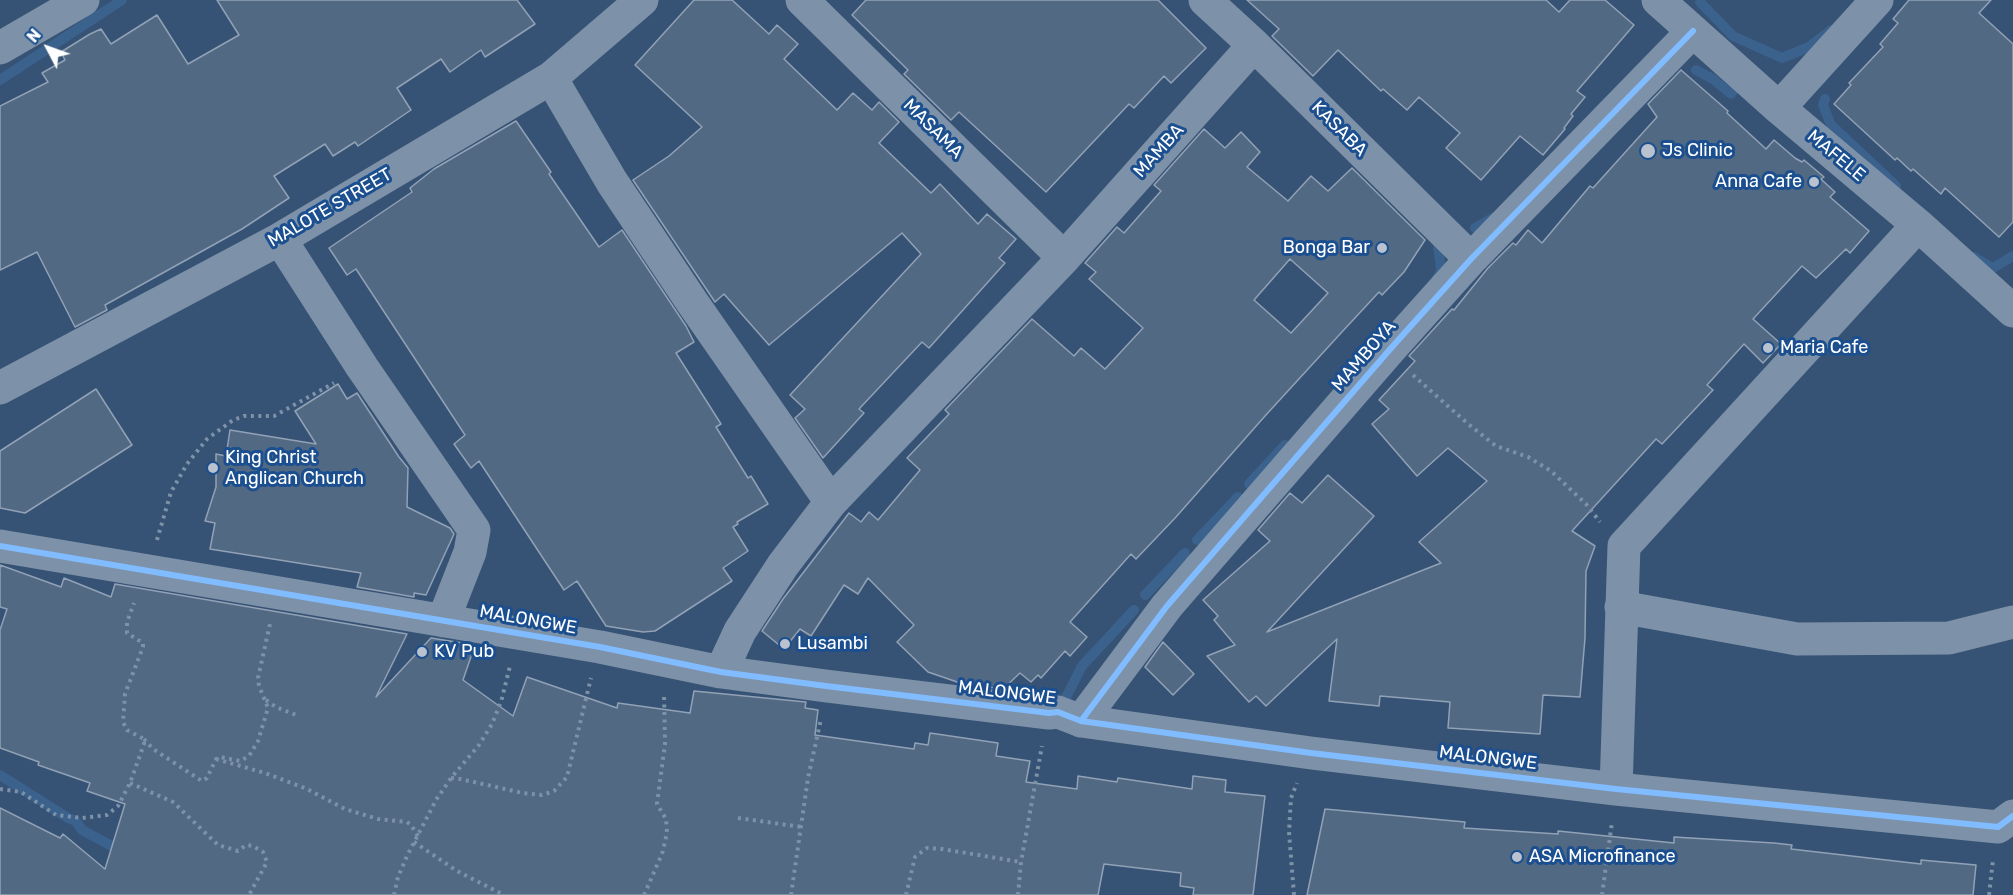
<!DOCTYPE html>
<html>
<head>
<meta charset="utf-8">
<style>
	body { margin:0 }
	#map { position:relative; width:2013px; height:895px; overflow:hidden; background:#365274; font-family:Rubik,sans-serif }
	canvas { display:block }
	.north { position:absolute; left:18px; top:18px; width:60px; height:60px; -webkit-text-stroke:4px #1b4f8f; paint-order:stroke; rotate:311deg; font-size:16px; font-weight:700; line-height:24px; text-align:center; color:#fff }
	.north::after { content:''; display:block; margin:auto; width:21px; height:27px; background:#fff; clip-path:polygon(50% 0,100% 100%,50% 72%,0 100%) }
</style>
</head>
<body>
<div id="map">
<canvas width="2013" height="895"></canvas>
<div class="north">N</div>
</div>
<script>
const context = document.querySelector('canvas').getContext('2d');
context.lineJoin = 'round';
function shape(rows) {
  const path = new Path2D();
  for (const r of rows) {
    path.moveTo(r[0], r[1]);
    for (let i = 2; i < r.length; i += 2) path.lineTo(r[i], r[i + 1]);
  }
  return path;
}
function stroke(path, color, width, dash) {
  context.strokeStyle = color;
  context.lineWidth = width;
  context.lineCap = dash ? 'butt' : 'round';
  context.setLineDash(dash || []);
  context.stroke(path);
}
function fill(path, color) {
  context.fillStyle = color;
  context.fill(path, 'evenodd');
}
function write(font, color, halo, rows, align = 'center') {
  context.font = font + ' Rubik,sans-serif';
  context.lineWidth = 6;
  context.setLineDash([]);
  context.textBaseline = 'middle';
  context.strokeStyle = halo;
  context.fillStyle = color;
  for (const [text, x, y, turn = 0] of rows) {
    context.save();
    context.translate(x, y);
    context.rotate((+turn || 0) * Math.PI / 180);
    context.textAlign = isNaN(turn) ? turn : align;
    if (halo) context.strokeText(text, 0, 0);
    context.fillText(text, 0, 0);
    context.restore();
  }
}
const stream = shape([
	[1700,2,1733,36,1782,58,1809,47,1831,30],
	[1696,70,1713,79,1731,94,1736,87,1745,88],
	[0,80,122,0],
	[1825,99,1823,105,1831,125,1896,186],
	[1475,228,1494,217],
	[1974,257,1993,268,2013,256],
	[1437,278,1440,274,1441,268,1438,247],
	[1249,484,1285,445],
	[1197,540,1238,497],
	[1145,595,1185,553],
	[1060,709,1082,666,1134,610],
	[0,775,68,818,76,821,82,830,123,852]
]);
const building = shape([
	[217,0,517,0,535,24,485,57,481,50,450,72,441,59,397,88,411,110,358,146,355,142,333,156,325,144,274,176,289,198,242,229,105,305,107,310,75,327,37,252,0,270,0,106,48,82,42,73,65,60,61,52,90,34,101,29,111,44,157,15,188,64,239,35,217,0],
	[694,0,732,0,769,34,777,25,798,44,784,59,837,110,853,93,872,110,879,102,899,122,879,143,931,193,940,184,978,224,987,214,1016,239,999,258,1005,263,929,348,922,342,859,409,864,413,823,458,795,418,805,409,790,395,921,254,902,233,769,345,724,294,715,302,633,180,669,156,702,127,635,65,694,0],
	[866,0,1158,0,1206,48,1171,83,1164,76,1134,108,1129,104,1046,192,959,112,951,120,904,74,908,70,852,15,866,0],
	[1247,0,1546,0,1559,12,1570,0,1605,0,1634,25,1577,91,1585,97,1571,114,1573,116,1564,128,1565,129,1543,155,1520,136,1481,180,1446,148,1460,133,1419,97,1407,110,1383,89,1381,91,1338,50,1313,76,1272,36,1279,29,1247,0],
	[1909,0,1991,0,1979,13,2013,44,2013,222,1999,237,1945,188,1941,194,1913,169,1911,171,1897,158,1895,160,1834,104,1851,85,1849,83,1883,47,1880,44,1898,23,1893,19,1909,0],
	[1681,70,1728,111,1727,113,1766,149,1774,140,1795,158,1802,162,1804,160,1824,177,1821,179,1823,181,1835,192,1830,197,1869,231,1850,253,1846,249,1816,278,1802,266,1753,319,1781,344,1763,363,1744,344,1707,385,1713,390,1662,444,1656,439,1572,531,1595,546,1586,571,1585,638,1580,697,1543,695,1540,734,1448,728,1450,702,1380,696,1379,706,1329,701,1337,639,1266,706,1256,696,1249,702,1207,656,1235,645,1214,620,1218,616,1203,600,1270,541,1258,530,1290,493,1302,503,1328,475,1374,516,1267,632,1441,563,1419,542,1487,481,1448,448,1417,476,1372,424,1389,409,1379,400,1415,361,1409,356,1452,309,1454,310,1488,268,1513,243,1516,245,1528,230,1542,243,1590,186,1593,188,1657,117,1648,104,1681,70],
	[516,121,551,172,549,174,599,247,622,230,686,326,694,342,676,353,721,424,716,427,748,478,751,476,768,504,737,522,738,524,733,527,748,551,723,568,732,581,655,631,643,632,606,626,577,581,564,590,479,461,471,468,454,444,465,435,356,269,347,275,329,248,412,192,410,188,434,169,516,121],
	[1204,129,1225,148,1241,132,1260,152,1247,167,1288,201,1311,176,1328,191,1352,168,1425,240,1404,272,1382,295,1379,292,1341,333,1265,416,1176,517,1136,559,1131,554,1070,622,1087,637,1070,656,1065,651,1041,678,1038,675,1031,682,1020,673,1003,689,963,684,928,672,897,642,914,625,868,578,858,594,844,585,811,636,800,629,784,649,762,631,783,599,849,513,861,522,869,512,878,520,920,470,907,458,949,414,945,410,1032,319,1074,356,1081,348,1105,369,1143,328,1089,279,1096,272,1085,263,1117,227,1124,233,1161,191,1154,185,1204,129],
	[1290,259,1328,293,1291,333,1254,300,1290,259],
	[338,384,347,399,357,393,399,457,408,468,407,507,450,528,454,534,426,595,414,593,414,597,357,587,361,573,210,549,215,523,205,521,216,487,216,454,226,456,230,430,316,444,295,411,338,384],
	[96,389,132,445,25,513,0,508,0,451,96,389],
	[0,565,61,587,64,578,111,597,115,584,407,634,376,697,431,638,475,645,463,680,513,716,527,677,617,708,618,703,690,713,694,691,806,702,805,708,818,710,815,735,914,749,915,743,928,745,930,733,998,743,996,756,1030,761,1026,782,1077,789,1078,776,1117,782,1118,778,1192,789,1193,776,1226,780,1225,792,1265,796,1253,895,1193,895,1194,888,1180,886,1181,873,1104,864,1098,895,0,895,0,808,60,838,63,834,105,869,125,804,87,791,90,783,38,765,39,762,0,748,0,630,7,609,0,607,0,565],
	[1163,642,1194,674,1173,695,1145,667,1163,642],
	[1325,809,1465,822,1464,828,1558,834,1558,831,1674,843,1674,837,1774,843,1792,845,1791,849,1921,864,1921,860,1976,865,1973,895,1307,895,1325,809]
]);
const path = shape([
	[1413,375,1467,423,1496,446,1528,457,1551,471,1586,504,1600,522],
	[157,540,171,492,187,464,207,439,233,420,244,416,274,416,334,383],
	[266,700,276,707,296,715],
	[144,739,153,749,202,781,207,778,216,759,220,757,240,761,249,756,258,741,268,708,259,686,258,678,270,624],
	[216,759,265,773,307,789,345,809,378,819,407,822,411,825,418,836],
	[451,778,460,779,523,793,542,795,554,791,567,777,591,678],
	[130,783,173,802,218,845,238,851,246,845,253,846,263,852,267,862,249,895],
	[0,789,21,792,56,815,82,818,107,815,118,806,130,783,144,744,144,739,127,730,123,722,125,694,143,647,143,643,127,633,127,622,134,603],
	[738,818,802,827],
	[414,842,457,871,504,895],
	[394,895,398,877,407,856,436,800,451,778,479,745,492,724,501,702,510,666],
	[644,895,662,854,667,833,666,819,657,804,665,744,664,693],
	[791,895,808,778,821,719],
	[906,895,915,857,927,848,942,849,1021,862],
	[1018,895,1021,862,1042,746],
	[1294,895,1289,832,1291,798,1297,783],
	[1602,895,1612,822],
	[1989,895,1993,860]
]);
const minor = shape([
	[802,0,1064,258],
	[1205,0,1254,45,1471,259],
	[1658,0,1779,108,1918,225,2013,311],
	[551,78,612,182,692,302,831,502],
	[1779,108,1877,0],
	[280,239,362,367,474,530,470,552,443,621],
	[0,388,280,239,551,78,642,0],
	[0,546,600,647,721,672,826,686,1049,713,1058,712,1081,721,1311,753,1616,789,1998,827,2013,816],
	[1621,607,1797,639,1949,638,2013,622],
	[721,672,740,631,783,565,831,502,1064,258,1254,45],
	[1081,721,1167,606,1392,347,1471,259,1693,31],
	[1616,789,1624,546,1918,225]
]);
const tertiary = shape([
	[0,48,83,0]
]);
const cycleway = shape([
	[0,546,600,647,721,672,826,686,1049,713,1058,712,1081,721,1311,753,1616,789,1998,827,2013,816],
	[1081,721,1167,606,1392,347,1471,259,1693,31]
]);
const markers = [
	[1648,151,8,"#b9c2ce"],
	[1814,182,6,"#b9c2ce"],
	[1382,248,6,"#b9c2ce"],
	[1768,348,6,"#b9c2ce"],
	[213,468,6,"#b9c2ce"],
	[785,644,6,"#b9c2ce"],
	[422,652,6,"#b9c2ce"],
	[1517,857,6,"#b9c2ce"]
];
const streetNames = [
	["MASAMA",933,129,45],
	["KASABA",1339,129,45],
	["MAMBA",1159,151,-48],
	["MAFELE",1836,156,40],
	["MALOTE STREET",330,208,-30],
	["MAMBOYA",1364,356,-49],
	["MALONGWE",528,620,10],
	["MALONGWE",1007,693,7],
	["MALONGWE",1488,758,7]
];
const poiNames = [
	["Js Clinic",1662,151],
	["Anna Cafe",1802,182,"right"],
	["Bonga Bar",1370,248,"right"],
	["Maria Cafe",1780,348],
	["King Christ",225,458],
	["Anglican Church",225,479],
	["Lusambi",797,644],
	["KV Pub",434,652],
	["ASA Microfinance",1529,857]
];
stroke(stream, '#3b618d', 10);
fill(building, '#526984');
stroke(building, '#92a2b6', 1.5);
stroke(path, '#7d92a8', 4, [3, 4.5]);
stroke(minor, '#7d92a8', 33);
stroke(tertiary, '#7d92a8', 33);
stroke(cycleway, '#80bcff', 6);
for (const [x, y, r, color] of markers) {
  const dot = new Path2D();
  dot.arc(x, y, r, 0, 2 * Math.PI);
  context.fillStyle = color;
  context.fill(dot);
  stroke(dot, '#1b4f8f', 2);
}
write('18px', '#fff', '#1b4f8f', streetNames);
write('18px', '#fff', '#1b4f8f', poiNames, 'left');
</script>
</body>
</html>
